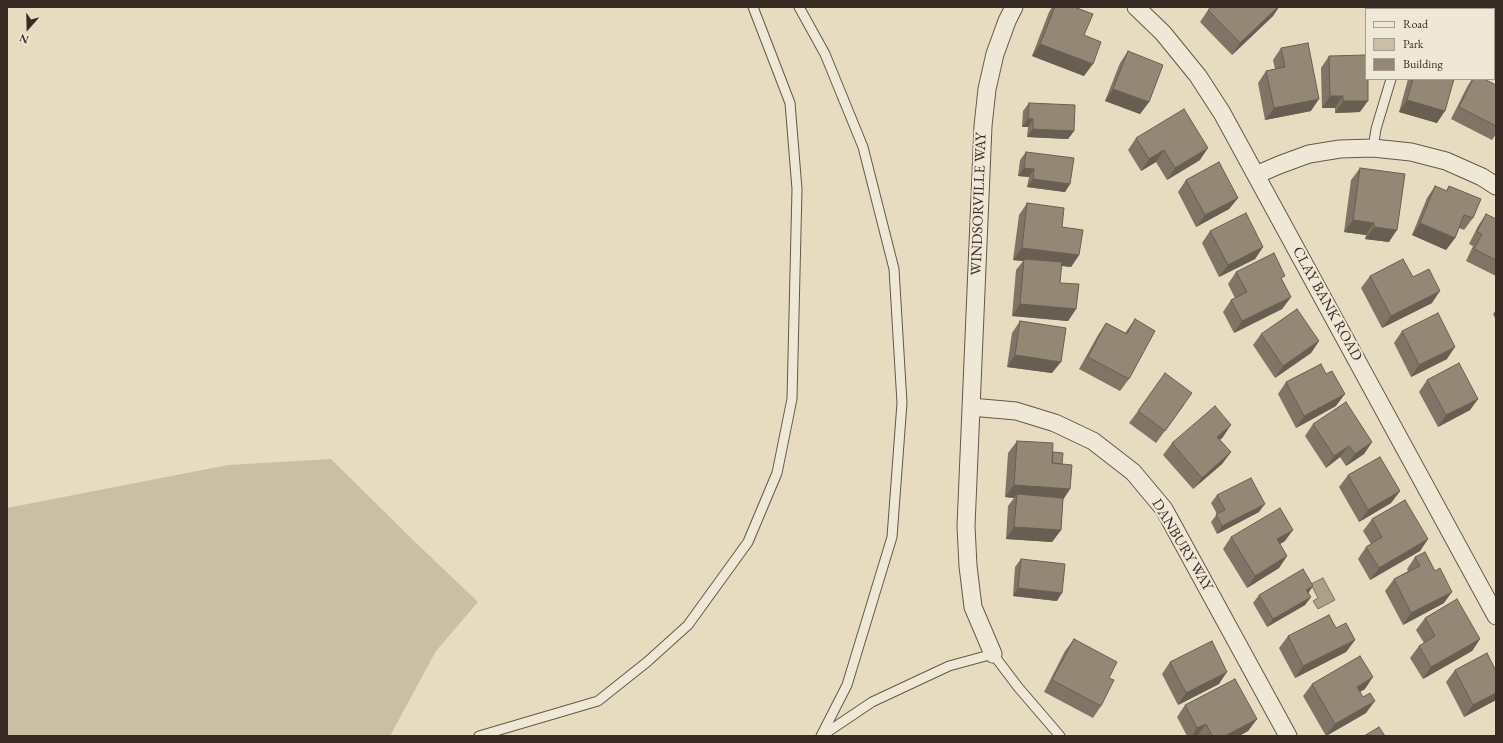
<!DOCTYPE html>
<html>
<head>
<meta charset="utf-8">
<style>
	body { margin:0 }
	#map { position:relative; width:1503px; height:743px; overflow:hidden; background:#e8dcc0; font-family:"EB Garamond",serif }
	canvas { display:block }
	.frame { position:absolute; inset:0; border:8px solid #382b24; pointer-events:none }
	.legend { position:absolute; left:1365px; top:8px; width:130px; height:72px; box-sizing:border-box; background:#f0e8d6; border:1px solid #a69c8f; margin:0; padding:5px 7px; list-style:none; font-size:12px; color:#382b24 }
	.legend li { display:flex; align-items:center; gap:8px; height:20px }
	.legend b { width:20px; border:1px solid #a69c8f }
	.north { position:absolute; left:8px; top:8px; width:40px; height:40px; -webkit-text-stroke:3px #f0e8d6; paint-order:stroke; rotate:200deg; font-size:11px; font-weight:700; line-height:16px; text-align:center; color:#382b24 }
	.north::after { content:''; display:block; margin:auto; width:14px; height:18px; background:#382b24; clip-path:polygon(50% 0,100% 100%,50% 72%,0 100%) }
</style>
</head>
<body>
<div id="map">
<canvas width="1503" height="743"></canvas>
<div class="frame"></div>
<ul class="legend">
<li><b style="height:5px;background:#f0e8d6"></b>Road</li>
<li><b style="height:11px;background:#cabea5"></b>Park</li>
<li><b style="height:11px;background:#948775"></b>Building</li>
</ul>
<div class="north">N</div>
</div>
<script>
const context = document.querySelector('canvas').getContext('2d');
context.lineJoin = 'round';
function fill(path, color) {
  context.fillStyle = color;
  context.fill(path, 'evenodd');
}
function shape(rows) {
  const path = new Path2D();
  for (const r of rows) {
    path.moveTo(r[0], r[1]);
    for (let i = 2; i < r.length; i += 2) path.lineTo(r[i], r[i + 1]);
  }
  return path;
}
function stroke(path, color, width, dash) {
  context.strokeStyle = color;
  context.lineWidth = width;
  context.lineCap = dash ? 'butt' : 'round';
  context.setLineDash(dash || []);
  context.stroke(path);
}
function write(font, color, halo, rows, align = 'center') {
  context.font = font + ' "EB Garamond",serif';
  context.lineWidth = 4;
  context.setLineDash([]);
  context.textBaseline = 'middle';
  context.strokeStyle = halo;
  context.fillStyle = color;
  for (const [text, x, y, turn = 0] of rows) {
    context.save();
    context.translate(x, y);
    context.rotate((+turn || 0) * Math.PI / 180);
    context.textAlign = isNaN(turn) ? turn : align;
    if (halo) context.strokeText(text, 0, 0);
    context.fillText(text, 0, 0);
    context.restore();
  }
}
const green = shape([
	[331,459,414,541,478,602,436,651,390,736,7,736,7,508,228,465]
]);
const water = shape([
	[1323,578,1335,600,1318,609,1313,601,1318,598,1311,584,1323,578]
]);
const service = shape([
	[799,7,825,54,863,147,894,269,902,403,892,537,847,685,821,736],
	[1455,7,1460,9],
	[1494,23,1496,23],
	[1373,148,1376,129,1391,79],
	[823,735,872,702,949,666,993,654,1018,687,1060,736],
	[479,736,598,701,647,662,688,625,748,542,777,473,792,399,797,189,790,103,753,7]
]);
const minor = shape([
	[1136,7,1163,33,1198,76,1222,113,1496,616],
	[1256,175,1279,165,1309,154,1340,149,1373,148,1411,152,1446,161,1482,177,1496,186],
	[971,407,1016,411,1055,423,1093,441,1133,472,1164,509,1288,736],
	[993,654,973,607,968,566,966,526,983,126,987,89,995,54,1007,21,1014,7]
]);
const wall = shape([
	[1052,7,1074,7,1084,35,1084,76,1032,56,1049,12],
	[1211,7,1279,7,1273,16,1232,55,1200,22,1208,10],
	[1281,48,1311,111,1265,120,1258,83,1266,71,1275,69,1273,60],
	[1128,51,1149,102,1140,114,1105,101,1120,63],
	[1329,56,1360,112,1335,113,1335,108,1322,108,1321,68],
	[1408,79,1454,79,1437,123,1399,112],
	[1472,79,1484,79,1496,85,1496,134,1492,140,1451,119,1467,87],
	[1029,103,1074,131,1068,139,1027,137,1028,127,1022,127,1023,111],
	[1136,138,1200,160,1167,180,1156,162,1141,171,1128,150],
	[1026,152,1070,184,1065,192,1027,187,1029,177,1018,176,1020,160],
	[1360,168,1389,242,1365,239,1366,235,1344,232,1351,180],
	[1186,180,1238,198,1229,209,1196,227,1178,192],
	[1435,186,1446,191,1449,186,1473,218,1464,230,1459,228,1455,238,1446,250,1412,235,1427,198],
	[1027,203,1062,227,1079,255,1071,267,1061,266,1060,283,1076,309,1068,321,1012,316,1016,270,1023,261,1013,260,1019,215],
	[1486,214,1496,219,1496,276,1466,261,1473,246,1469,244,1478,226],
	[1210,231,1263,247,1255,259,1219,277,1202,243],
	[1236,272,1282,280,1291,297,1282,309,1234,333,1223,312,1231,300,1235,298,1228,284],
	[1370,276,1413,277,1432,303,1382,328,1361,288],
	[1496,310,1496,320,1493,314],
	[1135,319,1129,379,1120,391,1079,369,1098,335,1106,323,1125,333],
	[1020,321,1052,373,1007,367,1012,333],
	[1402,331,1447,359,1411,377,1394,343],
	[1261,334,1319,341,1311,353,1275,378,1253,345],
	[1326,374,1336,406,1296,428,1278,394,1286,382],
	[1427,380,1478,399,1470,410,1438,427,1419,392],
	[1184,405,1156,443,1129,423,1138,411],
	[1313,424,1372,442,1364,454,1346,466,1340,457,1326,468,1305,436],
	[1223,437,1220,440,1231,452,1222,464,1193,489,1163,455,1172,443],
	[1017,441,1053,452,1062,464,1070,489,1063,500,1061,530,1052,542,1006,539,1008,506,1014,498,1005,497,1008,453],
	[1348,475,1400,491,1391,503,1359,522,1339,487],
	[1217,495,1259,512,1217,534,1211,522,1217,514,1211,503],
	[1372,519,1428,539,1420,551,1370,580,1358,559,1366,547,1371,544,1363,531],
	[1231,537,1285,541,1280,544,1287,556,1279,568,1247,588,1223,549],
	[1415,557,1435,571,1444,603,1403,625,1385,591,1394,579,1408,571,1407,569],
	[1021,559,1057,601,1013,596,1015,567],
	[1308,593,1311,597,1305,605,1267,627,1253,603,1259,595],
	[1425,618,1480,639,1472,651,1423,679,1410,658,1419,646,1424,643,1416,630],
	[1336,628,1355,640,1346,652,1295,678,1279,648,1288,636],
	[1074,639,1109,678,1101,706,1093,718,1044,692,1065,651],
	[1170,662,1219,684,1178,705,1162,674],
	[1455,670,1496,671,1496,700,1464,717,1446,682],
	[1312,684,1365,689,1360,692,1363,697,1366,713,1326,736,1303,696],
	[1185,705,1257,719,1248,731,1239,736,1187,736,1177,717]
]);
const shadedWall = shape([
	[1278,7,1279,7,1273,16,1232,55,1240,43],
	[1040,44,1093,64,1084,76,1032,56],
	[1113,89,1149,102,1140,114,1105,101],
	[1330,96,1343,96,1335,108,1322,108],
	[1319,99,1311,111,1265,120,1274,108],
	[1407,100,1445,111,1437,123,1399,112],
	[1343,101,1368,101,1360,112,1335,113],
	[1028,119,1033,119,1028,127,1022,127],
	[1033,129,1074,131,1068,139,1027,137],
	[1208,148,1200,160,1167,180,1175,168],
	[1164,150,1156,162,1141,171,1149,159],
	[1024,168,1034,169,1029,177,1018,176],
	[1033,179,1070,184,1065,192,1027,187],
	[1238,198,1229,209,1196,227,1205,215],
	[1353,220,1374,223,1366,235,1344,232],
	[1420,223,1455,238,1446,250,1412,235],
	[1374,227,1397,230,1389,242,1365,239],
	[1263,247,1255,259,1219,277,1228,265],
	[1022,248,1079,255,1071,267,1024,261,1024,259,1023,261,1013,260],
	[1440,291,1432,303,1382,328,1391,316],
	[1291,297,1282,309,1234,333,1242,321],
	[1020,304,1076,309,1068,321,1012,316],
	[1319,341,1311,353,1275,378,1283,366],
	[1455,347,1447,359,1411,377,1419,365],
	[1015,355,1061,362,1052,373,1007,367],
	[1345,394,1336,406,1296,428,1304,416],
	[1478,399,1470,410,1438,427,1446,415],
	[1231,425,1223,437,1209,449,1217,437],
	[1372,442,1364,454,1346,466,1355,454],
	[1349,446,1340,457,1326,468,1334,456],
	[1231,452,1222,464,1193,489,1202,478],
	[1014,485,1070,489,1062,501,1017,494,1014,498,1005,497],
	[1400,491,1391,503,1359,522,1368,510],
	[1265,504,1259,512,1217,534,1222,526],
	[1014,527,1061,530,1052,542,1006,539],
	[1293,530,1285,541,1268,551,1277,539],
	[1428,539,1420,551,1370,580,1379,568],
	[1287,556,1279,568,1247,588,1255,576],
	[1313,586,1308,594,1306,590],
	[1018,588,1062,593,1057,601,1013,596],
	[1452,592,1444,603,1403,625,1411,613],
	[1311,597,1305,605,1267,627,1273,619],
	[1480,639,1472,651,1423,679,1431,667],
	[1355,640,1346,652,1295,678,1303,666],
	[1227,672,1219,684,1178,705,1186,693],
	[1373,677,1365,689,1349,698,1357,687],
	[1496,693,1496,700,1464,717,1473,705],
	[1375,701,1366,713,1326,736,1335,724],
	[1257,719,1248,731,1239,736,1225,736],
	[1206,724,1197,736,1192,736,1197,728]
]);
const building = shape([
	[1055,7,1074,7,1093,14,1084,35,1101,42,1093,64,1040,44,1055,7],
	[1211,7,1278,7,1240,43,1208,10,1211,7],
	[1308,43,1319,99,1274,108,1266,71,1285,67,1281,48,1308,43],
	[1128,51,1163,65,1149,102,1113,89,1128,51],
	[1366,55,1366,79,1368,79,1368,101,1343,101,1343,96,1330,96,1329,56,1366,55],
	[1413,79,1454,79,1445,111,1407,100,1413,79],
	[1473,79,1484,79,1496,85,1496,126,1459,107,1473,79],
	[1029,103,1075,105,1074,131,1033,129,1033,119,1028,119,1029,103],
	[1184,109,1208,148,1175,168,1164,150,1149,159,1136,138,1184,109],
	[1026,152,1074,158,1070,184,1033,179,1034,169,1024,168,1026,152],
	[1219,162,1238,198,1205,215,1186,180,1219,162],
	[1360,168,1405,174,1397,230,1374,227,1374,223,1353,220,1360,168],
	[1435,186,1447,191,1449,186,1481,199,1473,218,1464,215,1455,238,1420,223,1435,186],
	[1027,203,1064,208,1062,227,1083,230,1079,255,1022,248,1027,203],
	[1246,213,1263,247,1228,265,1210,231,1246,213],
	[1486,214,1496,219,1496,260,1474,249,1482,234,1477,232,1486,214],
	[1274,253,1285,276,1281,278,1291,297,1242,321,1231,300,1247,292,1236,272,1274,253],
	[1024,259,1062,262,1060,283,1079,284,1076,309,1020,304,1024,259],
	[1403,259,1413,277,1429,269,1440,291,1391,316,1370,276,1403,259],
	[1297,309,1319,341,1283,366,1261,334,1297,309],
	[1438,313,1455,347,1419,365,1402,331,1438,313],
	[1135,319,1155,331,1129,379,1088,357,1106,323,1127,334,1135,319],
	[1020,321,1066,328,1061,362,1015,355,1020,321],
	[1459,363,1478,399,1446,415,1427,380,1459,363],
	[1321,364,1326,374,1332,371,1345,394,1304,416,1286,382,1321,364],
	[1165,373,1192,393,1165,431,1138,411,1165,373],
	[1346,402,1372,442,1355,454,1349,446,1334,456,1313,424,1346,402],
	[1215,406,1231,425,1217,437,1231,452,1202,478,1172,443,1215,406],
	[1017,441,1053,443,1052,463,1072,465,1070,489,1014,485,1017,441],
	[1053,452,1063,453,1062,464,1052,463,1053,452],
	[1380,457,1400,491,1368,510,1348,475,1380,457],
	[1251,478,1265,504,1222,526,1216,514,1225,510,1217,495,1251,478],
	[1017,494,1063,498,1061,530,1014,527,1017,494],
	[1405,500,1428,539,1379,568,1366,547,1382,537,1372,519,1405,500],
	[1280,508,1293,530,1277,539,1287,556,1255,576,1231,537,1280,508],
	[1425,552,1435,571,1440,568,1452,592,1411,613,1394,579,1420,566,1415,557,1425,552],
	[1021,559,1065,564,1062,593,1018,588,1021,559],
	[1303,569,1313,586,1306,590,1311,597,1273,619,1259,595,1303,569],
	[1457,599,1480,639,1431,667,1419,646,1435,636,1425,618,1457,599],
	[1329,615,1336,628,1346,623,1355,640,1303,666,1288,636,1329,615],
	[1074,639,1117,662,1109,678,1114,680,1101,706,1052,680,1074,639],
	[1212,641,1227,672,1186,693,1170,662,1212,641],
	[1487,653,1496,671,1496,693,1473,705,1455,670,1487,653],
	[1360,656,1373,677,1357,687,1363,697,1370,693,1375,701,1335,724,1312,684,1360,656],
	[1235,679,1257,719,1225,736,1212,736,1206,724,1197,728,1185,705,1235,679],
	[1379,727,1385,736,1364,736,1379,727]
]);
const streetNames = [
	["WINDSORVILLE WAY",979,204,-88],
	["CLAY BANK ROAD",1327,304,61],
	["DANBURY WAY",1182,545,59]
];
fill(green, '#cabea5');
fill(water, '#aca08b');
stroke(water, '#7e7162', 1);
stroke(service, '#64574b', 11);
stroke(minor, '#64574b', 19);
stroke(service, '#f0e8d6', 9);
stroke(minor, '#f0e8d6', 17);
fill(wall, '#7f7465');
fill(shadedWall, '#685e52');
fill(building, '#948775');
stroke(building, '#685e52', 1);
write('15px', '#382b24', '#f0e8d6', streetNames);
</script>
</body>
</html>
